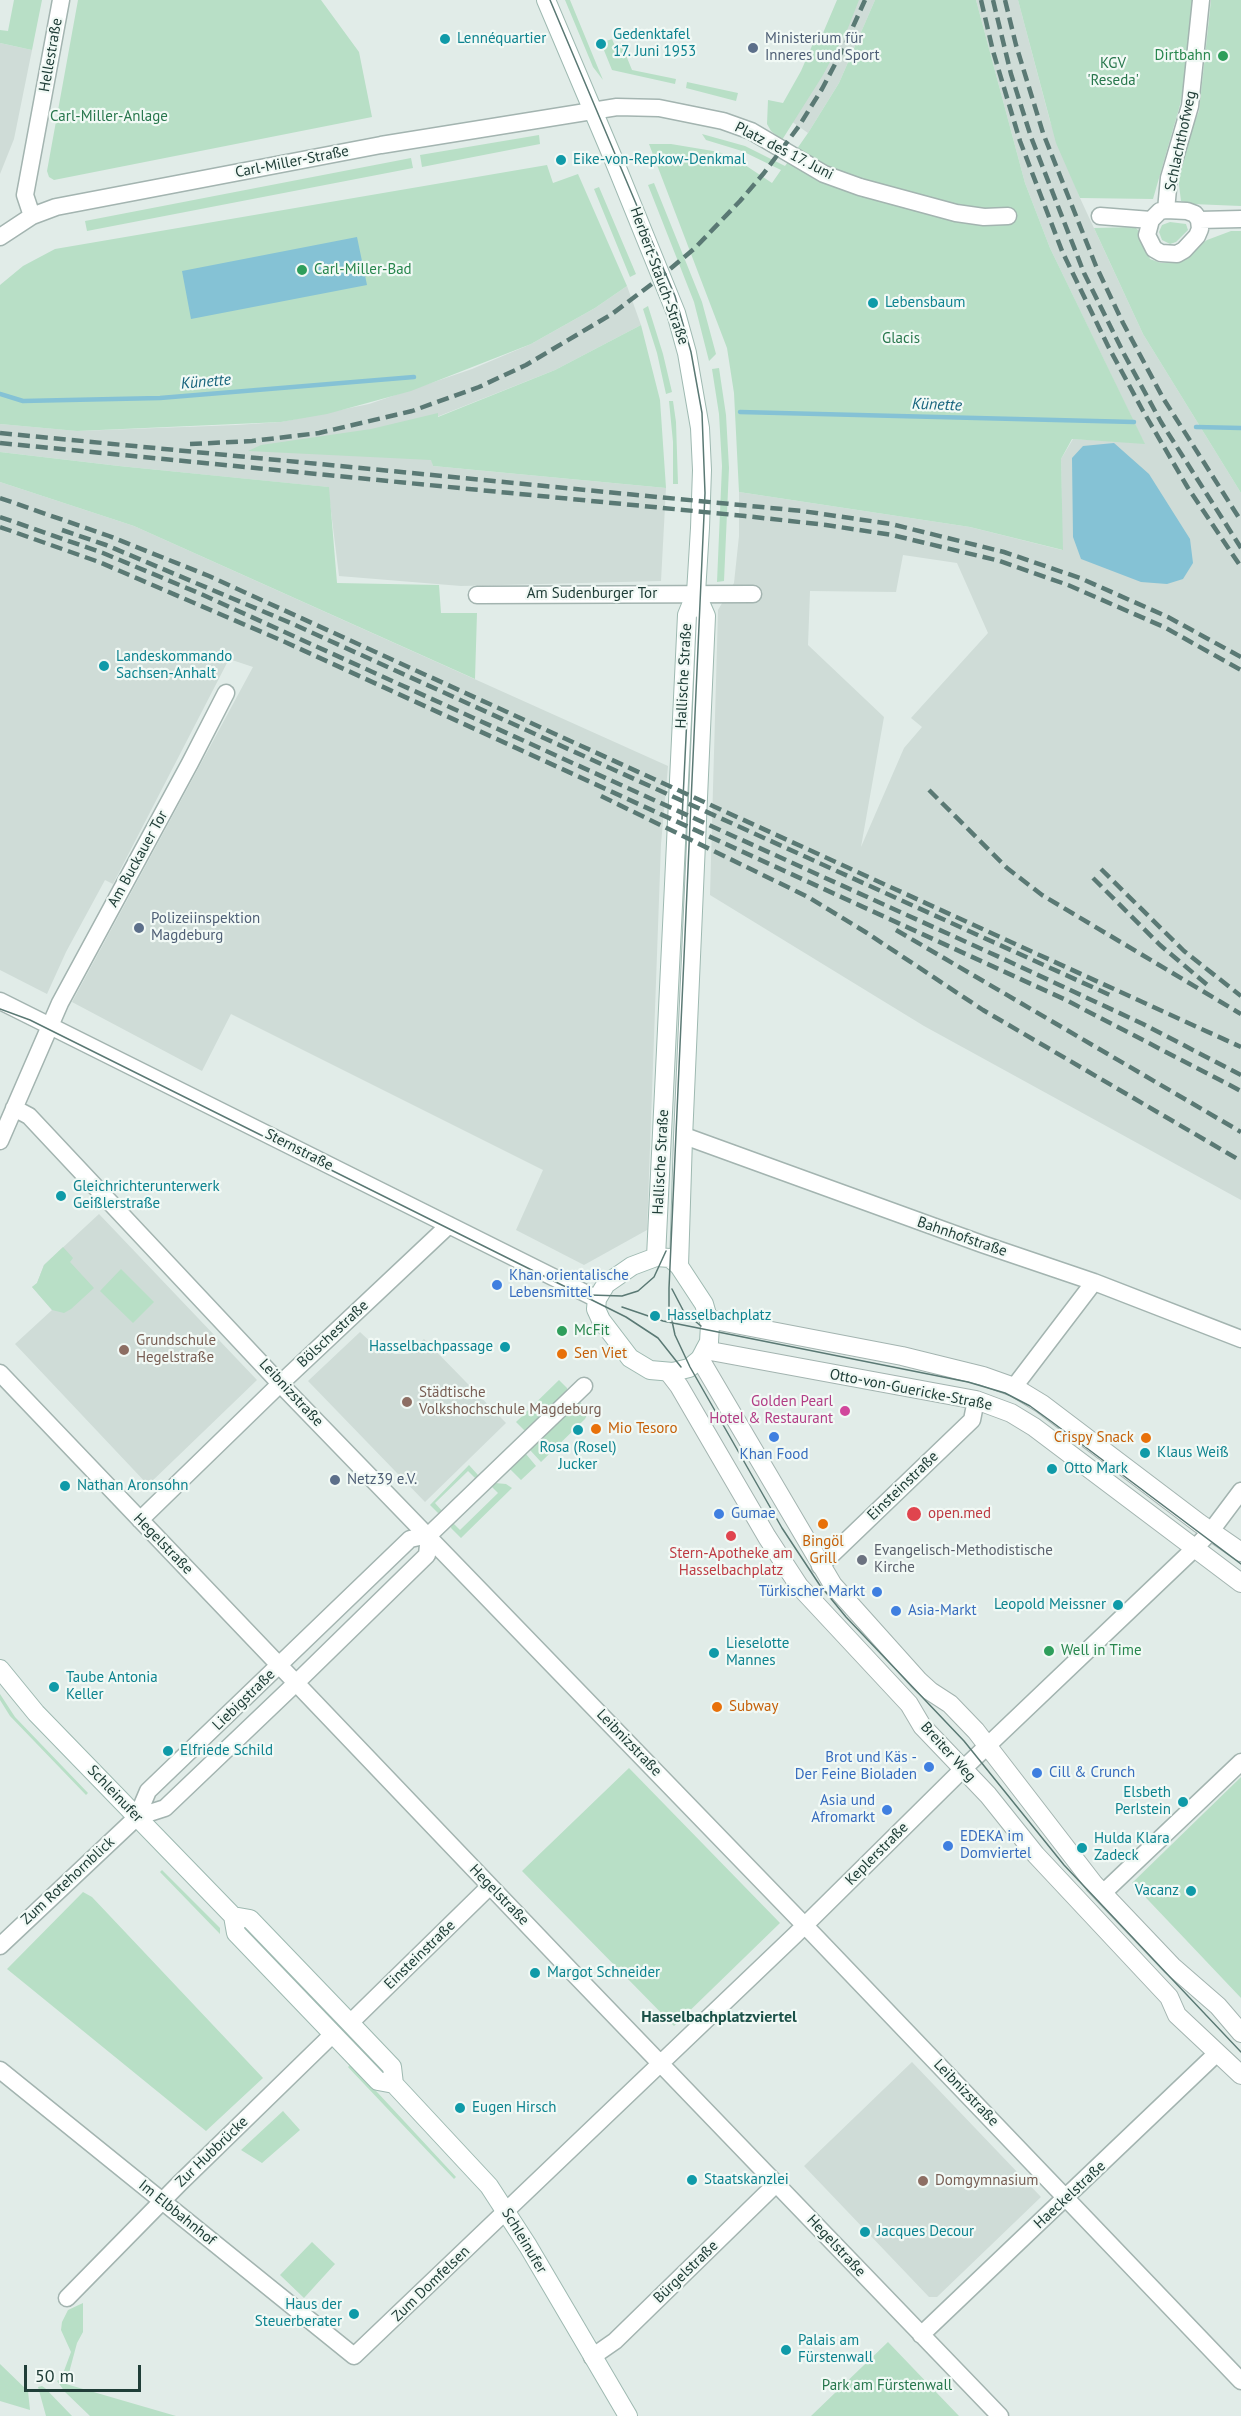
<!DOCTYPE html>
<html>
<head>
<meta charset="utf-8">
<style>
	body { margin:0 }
	#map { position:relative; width:1241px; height:2416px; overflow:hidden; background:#e1ece8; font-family:"PT Sans",sans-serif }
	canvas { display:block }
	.scale { position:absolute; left:24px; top:2365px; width:117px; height:27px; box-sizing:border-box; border:3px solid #203e38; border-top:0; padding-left:8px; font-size:18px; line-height:21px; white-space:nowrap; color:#203e38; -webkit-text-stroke:4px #f1f9f5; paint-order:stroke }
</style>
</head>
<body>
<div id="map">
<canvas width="1241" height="2416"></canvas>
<div class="scale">50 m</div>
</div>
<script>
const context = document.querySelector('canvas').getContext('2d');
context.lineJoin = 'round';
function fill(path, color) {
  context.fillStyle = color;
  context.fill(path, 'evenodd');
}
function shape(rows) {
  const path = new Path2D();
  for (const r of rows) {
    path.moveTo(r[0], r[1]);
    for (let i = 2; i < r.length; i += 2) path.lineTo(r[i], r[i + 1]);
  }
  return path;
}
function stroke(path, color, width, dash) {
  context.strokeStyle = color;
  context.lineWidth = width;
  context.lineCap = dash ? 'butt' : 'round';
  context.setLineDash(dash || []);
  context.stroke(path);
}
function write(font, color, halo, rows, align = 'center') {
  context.font = font + ' "PT Sans",sans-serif';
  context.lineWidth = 4.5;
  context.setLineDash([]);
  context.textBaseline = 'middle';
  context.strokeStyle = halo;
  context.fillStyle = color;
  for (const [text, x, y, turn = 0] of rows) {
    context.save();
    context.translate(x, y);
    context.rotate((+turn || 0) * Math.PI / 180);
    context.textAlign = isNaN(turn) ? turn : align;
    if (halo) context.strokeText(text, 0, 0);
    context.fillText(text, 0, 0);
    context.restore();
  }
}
const built = shape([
	[855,0,875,0,839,83,808,133,791,121],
	[976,0,1018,0,1050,121,1080,198,1143,334,1241,493,1241,1200,924,1026,710,895,718,610,734,583,739,536,739,492,970,527,1062,550,1061,459,1073,439,1144,443,1050,248,1025,183],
	[903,555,957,563,988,633,911,718,922,727,904,748,861,847,884,717,808,645,810,591,896,592],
	[0,43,32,50,14,139,0,174],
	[627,286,641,325,555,370,424,422,433,466,666,488,661,581,461,586,339,576,328,487,119,466,0,452,0,424,78,431,236,425,281,422,369,404,472,369,531,344,595,308],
	[0,482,134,526,668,766,661,844,647,1230,584,1265,516,1230,543,1170,231,1014,202,1071,72,1002,253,667,229,659,113,884,105,880,66,952,47,994,0,970],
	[99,1214,257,1380,148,1485,15,1344,52,1310,32,1287,37,1283,44,1265],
	[360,1332,376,1347,395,1354,408,1354,424,1339,506,1423,425,1502,308,1381],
	[912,2062,1041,2197,937,2297,929,2297,804,2166]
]);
const green = shape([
	[14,0,42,0,32,50,0,43,0,30,8,31],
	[78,0,321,0,359,52,372,117,54,180,49,177,47,171],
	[565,0,570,0,603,80,593,67],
	[837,0,859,0,848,28,823,75,782,140,771,131,767,124,768,100,783,103,801,71,818,32,823,33],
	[875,0,976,0,1025,183,1050,248,1145,444,1072,439,1061,459,1063,550,970,527,739,492,734,393,727,348,649,144,671,144,719,152,742,163,772,183,781,170,742,151,706,140,702,134,745,146,785,166,808,133,839,83],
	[1018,0,1193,0,1190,46,1180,105,1153,199,1080,198,1056,143],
	[1211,0,1241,0,1241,206,1192,204,1181,201,1178,177,1191,131,1199,111],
	[612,39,615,46,621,43,632,70,676,79,675,84,612,70,601,43],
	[687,82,738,93,736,101,686,88],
	[539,135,540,144,422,167,420,155],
	[411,158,413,168,87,231,85,221],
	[547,165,553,183,578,174,627,286,595,308,531,344,411,391,327,414,281,422,77,431,0,424,0,285,23,266,55,249],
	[654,183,702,302,716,354,709,361,694,302,648,185],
	[599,187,636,274,630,277,594,189],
	[1170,222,1186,224,1188,230,1176,242,1170,244,1162,240,1159,232,1162,225],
	[1135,227,1140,232,1150,259,1161,263,1177,262,1207,240,1231,231,1241,231,1241,493,1143,334,1094,228],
	[648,306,663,354,672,392,666,394,657,353,643,309],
	[641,325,660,400,666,488,433,466,431,460,248,451,261,445,371,429,438,413,438,417,555,370],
	[719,368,726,415,729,468,724,581,717,582,722,466,719,414,712,369],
	[669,401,673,401,676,422,678,484,673,484,673,442],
	[0,452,119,466,329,487,337,583,439,585,441,613,477,613,475,679,134,526,0,482],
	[63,1247,73,1258,70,1262,94,1288,71,1309,64,1313,52,1310,32,1287,37,1283,44,1265],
	[121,1269,154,1302,133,1323,100,1291],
	[559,1380,567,1388,567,1392,529,1430,524,1430,516,1422],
	[580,1402,589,1411,585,1419,541,1462,530,1450],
	[526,1454,536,1466,521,1480,510,1469],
	[469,1465,478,1475,478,1478,476,1479,468,1471,435,1503,443,1512,438,1513,430,1505],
	[495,1483,506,1484,512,1488,461,1538,451,1528,452,1522,460,1530,498,1493,490,1485],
	[0,1694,15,1717,88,1793,86,1795,10,1716,0,1700],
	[629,1768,780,1923,674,2026,522,1871],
	[1241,1777,1241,1998,1132,1883],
	[162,1870,220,1928,220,1934,160,1872],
	[83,1892,92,1897,263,2078,206,2131,7,1969],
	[351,2064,456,2177,454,2179,348,2067],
	[283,2111,300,2130,262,2163,241,2150],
	[312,2242,335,2264,304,2298,280,2275],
	[83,2303,83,2332,77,2343,66,2384,176,2416,90,2416,65,2392,57,2381,61,2379,71,2352,61,2330,62,2322,68,2310],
	[888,2342,959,2416,811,2416],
	[0,2364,28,2391,30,2410,0,2401],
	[42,2386,45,2388,72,2416,46,2416,38,2387]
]);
const water = shape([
	[357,237,367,285,191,319,182,271],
	[1114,443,1149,474,1190,539,1193,563,1183,579,1167,584,1141,582,1081,559,1073,537,1072,458,1083,446]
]);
const stream = shape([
	[0,394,23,401,160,398,414,377],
	[740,412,1134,422],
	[1196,427,1241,428]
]);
const minor = shape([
	[1166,210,1169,178,1190,106,1201,0],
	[1166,210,1187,211,1195,214,1199,220,1200,229,1197,236,1184,250,1177,254,1161,253,1154,249,1147,235,1151,220,1160,211,1166,210],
	[32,216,25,195,61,0],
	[1100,216,1151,220],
	[1199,220,1241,219],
	[0,237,32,216,56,207,381,145,617,107,659,108,723,121,751,131,824,174,860,187,956,213,984,217,1008,216],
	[477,595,753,594],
	[0,1001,597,1299],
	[14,1108,29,1116,288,1392,814,1935,1241,2381],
	[683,1138,690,1138,982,1244,1094,1282,1241,1339],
	[0,1141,60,1003,190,763,226,693],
	[0,1373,577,1977,1000,2416],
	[1014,1387,1094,1282],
	[140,1520,281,1383,449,1225],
	[820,1566,972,1420,976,1400],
	[137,1817,165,1808,296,1683,427,1555,429,1535],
	[1103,1893,1241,1762],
	[0,1946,137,1817,148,1791,410,1539,429,1535,584,1386],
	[350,2023,490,1886],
	[0,2070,354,2356,795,1935,963,1769,1195,1548,1211,1531,1241,1491],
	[67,2298,180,2183,333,2034],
	[921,2335,1216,2054],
	[592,2357,615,2341,777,2183]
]);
const tertiary = shape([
	[709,1319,902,1356,983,1376,1014,1387,1042,1404,1199,1523,1241,1552],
	[705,1350,976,1400,1011,1413,1034,1427,1241,1583],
	[700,1359,833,1585,919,1681,930,1691,950,1704,976,1731,1094,1884,1172,1966,1218,2006,1241,2033],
	[669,1373,679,1386,767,1537,799,1586,909,1704,922,1726,988,1795,1036,1855,1169,1997,1177,2015,1241,2075]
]);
const secondary = shape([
	[546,0,613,158,676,313,687,353,700,428,702,470,700,528,696,593,687,615,656,1257],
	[656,1257,670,1258,679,1266,704,1304,710,1325,709,1342,700,1359,689,1368,673,1372,650,1370,630,1358,601,1320,596,1309,597,1299,606,1284,632,1266,656,1257],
	[679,1266,683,1138,706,616,696,593],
	[0,1669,36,1713,233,1916,236,1933,378,2081,394,2084,489,2186,528,2246,628,2416],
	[233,1916,250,1919,350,2023,392,2067,394,2084]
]);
const tram = shape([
	[550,0,675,296,691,352,702,413,705,493,669,1288,669,1307,675,1335,690,1367,782,1528,819,1584,846,1617,964,1741,1064,1865,1241,2052],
	[682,819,687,717],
	[0,1009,30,1020,626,1317,658,1338,681,1367],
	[672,1289,684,1312,701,1326],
	[590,1295,622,1296,638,1291,654,1277,666,1251],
	[622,1307,663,1321,968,1382,1005,1393,1030,1406,1052,1422,1241,1564]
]);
const rail = shape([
	[981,0,993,51,1020,141,1062,251,1108,346,1143,411,1188,488,1241,567],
	[993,0,1011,74,1031,137,1084,273,1124,354,1161,422,1241,548],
	[1005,0,1016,45,1043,133,1096,266,1123,323,1163,398,1241,521],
	[0,433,802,511,891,524,1004,552,1080,578,1168,617,1241,657],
	[0,443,745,516,826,525,892,535,1000,561,1068,585,1164,627,1241,670],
	[190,444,252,441,319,433,412,411,479,387,526,365,612,314,657,280,695,248,740,201,764,173,799,126,822,89,843,49,865,0],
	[0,498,109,536,209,576,1241,1047],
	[0,517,103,553,201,594,1008,961,1143,1024,1241,1075],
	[0,527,99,562,285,642,1064,999,1241,1091],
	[62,530,106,545,293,624,1112,996],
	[929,790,1007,868,1042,895,1241,1014],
	[601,796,808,897,867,933,983,1010,1241,1161],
	[1101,869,1184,951,1241,996],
	[1093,878,1160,945,1211,988],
	[896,930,1241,1132]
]);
const markers = [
	[445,39,6,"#0f9aa8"],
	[601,44,6,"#0f9aa8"],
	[753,48,6,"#5c6f8a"],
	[1223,56,6,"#2e9e5b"],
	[561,160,6,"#0f9aa8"],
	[302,270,6,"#2e9e5b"],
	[873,303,6,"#0f9aa8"],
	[104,666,6,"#0f9aa8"],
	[139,928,6,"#5c6f8a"],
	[61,1196,6,"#0f9aa8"],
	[497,1285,6,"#3f7fe0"],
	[655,1316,6,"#0f9aa8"],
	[562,1331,6,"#2e9e5b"],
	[505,1347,6,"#0f9aa8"],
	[124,1350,6,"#8d6e63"],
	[562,1354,6,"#e8710a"],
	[407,1402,6,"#8d6e63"],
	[845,1411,6,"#d1479c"],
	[596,1429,6,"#e8710a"],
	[578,1430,6,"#0f9aa8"],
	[774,1437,6,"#3f7fe0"],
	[1146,1438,6,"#e8710a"],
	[1145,1453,6,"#0f9aa8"],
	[1052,1469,6,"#0f9aa8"],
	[335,1480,6,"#5c6f8a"],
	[65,1486,6,"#0f9aa8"],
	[719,1514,6,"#3f7fe0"],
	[914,1514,8,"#e0444e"],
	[823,1524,6,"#e8710a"],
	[731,1536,6,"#e0444e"],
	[862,1560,6,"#6b7280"],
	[877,1592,6,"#3f7fe0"],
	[1118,1605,6,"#0f9aa8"],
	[896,1611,6,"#3f7fe0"],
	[1049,1651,6,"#2e9e5b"],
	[714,1653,6,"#0f9aa8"],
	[54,1687,6,"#0f9aa8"],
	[717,1707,6,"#e8710a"],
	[168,1751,6,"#0f9aa8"],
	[929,1767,6,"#3f7fe0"],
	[1037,1773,6,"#3f7fe0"],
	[1183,1802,6,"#0f9aa8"],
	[887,1810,6,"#3f7fe0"],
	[948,1846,6,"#3f7fe0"],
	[1082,1848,6,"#0f9aa8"],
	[1191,1891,6,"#0f9aa8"],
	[535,1973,6,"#0f9aa8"],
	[460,2108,6,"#0f9aa8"],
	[692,2180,6,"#0f9aa8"],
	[923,2181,6,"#8d6e63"],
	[865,2232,6,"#0f9aa8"],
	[354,2314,6,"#0f9aa8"],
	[786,2350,6,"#0f9aa8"]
];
const cultureNames = [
	["Gedenktafel",613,35],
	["17. Juni 1953",613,52],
	["Lennéquartier",457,39],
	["Eike-von-Repkow-Denkmal",573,160],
	["Lebensbaum",885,303],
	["Landeskommando",116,657],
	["Sachsen-Anhalt",116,674],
	["Gleichrichterunterwerk",73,1187],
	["Geißlerstraße",73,1204],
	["Hasselbachplatz",667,1316],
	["Hasselbachpassage",493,1347,"right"],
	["Rosa (Rosel)",578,1448,"center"],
	["Jucker",578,1465,"center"],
	["Klaus Weiß",1157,1453],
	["Otto Mark",1064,1469],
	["Nathan Aronsohn",77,1486],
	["Leopold Meissner",1106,1605,"right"],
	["Lieselotte",726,1644],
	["Mannes",726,1661],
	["Taube Antonia",66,1678],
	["Keller",66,1695],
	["Elfriede Schild",180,1751],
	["Elsbeth",1171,1793,"right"],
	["Perlstein",1171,1810,"right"],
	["Hulda Klara",1094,1839],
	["Zadeck",1094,1856],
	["Vacanz",1179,1891,"right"],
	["Margot Schneider",547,1973],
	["Eugen Hirsch",472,2108],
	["Staatskanzlei",704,2180],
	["Jacques Decour",877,2232],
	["Haus der",342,2305,"right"],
	["Steuerberater",342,2322,"right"],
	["Palais am",798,2341],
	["Fürstenwall",798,2358]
];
const serviceNames = [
	["Ministerium für",765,39],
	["Inneres und Sport",765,56],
	["Polizeiinspektion",151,919],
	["Magdeburg",151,936],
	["Netz39 e.V.",347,1480]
];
const streetNames = [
	["Hellestraße",51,55,-80],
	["Schlachthofweg",1181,141,-78],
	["Platz des 17. Juni",784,151,27],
	["Carl-Miller-Straße",292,162,-11],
	["Herbert-Stauch-Straße",659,276,70],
	["Am Sudenburger Tor",592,594],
	["Hallische Straße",684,676,-87],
	["Am Buckauer Tor",138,859,-61],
	["Sternstraße",299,1150,27],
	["Hallische Straße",661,1162,-87],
	["Bahnhofstraße",962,1237,19],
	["Bölschestraße",333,1334,-43],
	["Otto-von-Guericke-Straße",911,1390,11],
	["Leibnizstraße",291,1393,47],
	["Einsteinstraße",903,1486,-44],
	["Hegelstraße",163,1544,46],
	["Liebigstraße",244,1700,-44],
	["Leibnizstraße",629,1743,46],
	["Breiter Weg",948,1752,48],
	["Schleinufer",115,1794,46],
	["Keplerstraße",877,1854,-45],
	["Zum Rotehornblick",68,1881,-43],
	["Hegelstraße",499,1895,46],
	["Einsteinstraße",420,1955,-44],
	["Leibnizstraße",966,2093,46],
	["Zur Hubbrücke",212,2152,-44],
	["Haeckelstraße",1070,2195,-43],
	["Im Elbbahnhof",177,2213,39],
	["Schleinufer",524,2241,59],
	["Hegelstraße",836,2246,47],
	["Bürgelstraße",686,2272,-44],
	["Zum Domfelsen",431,2284,-44]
];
const leisureNames = [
	["Dirtbahn",1211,56,"right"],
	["Carl-Miller-Bad",314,270],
	["McFit",574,1331],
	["Well in Time",1061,1651]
];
const parkNames = [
	["KGV",1113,64],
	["'Reseda'",1113,81],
	["Carl-Miller-Anlage",109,117],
	["Glacis",901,339],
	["Park am Fürstenwall",887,2386]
];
const shopNames = [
	["Khan orientalische",509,1276],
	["Lebensmittel",509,1293],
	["Khan Food",774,1455,"center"],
	["Gumae",731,1514],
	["Türkischer Markt",865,1592,"right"],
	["Asia-Markt",908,1611],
	["Brot und Käs -",917,1758,"right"],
	["Der Feine Bioladen",917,1775,"right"],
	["Cill & Crunch",1049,1773],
	["Asia und",875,1801,"right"],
	["Afromarkt",875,1818,"right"],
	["EDEKA im",960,1837],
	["Domviertel",960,1854]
];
const educationNames = [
	["Grundschule",136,1341],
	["Hegelstraße",136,1358],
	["Städtische",419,1393],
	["Volkshochschule Magdeburg",419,1410],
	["Domgymnasium",935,2181]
];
const foodNames = [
	["Sen Viet",574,1354],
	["Mio Tesoro",608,1429],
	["Crispy Snack",1134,1438,"right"],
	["Bingöl",823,1542,"center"],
	["Grill",823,1559,"center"],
	["Subway",729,1707]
];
const hotelNames = [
	["Golden Pearl",833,1402],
	["Hotel & Restaurant",833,1419]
];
const healthNames = [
	["open.med",928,1514],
	["Stern-Apotheke am",731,1554,"center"],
	["Hasselbachplatz",731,1571,"center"]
];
const worshipNames = [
	["Evangelisch-Methodistische",874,1551],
	["Kirche",874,1568]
];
const waterNames = [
	["Künette",206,382,-5],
	["Künette",937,405,2]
];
const neighbourhoodNames = [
	["Hasselbachplatzviertel",719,2017]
];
fill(built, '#cfdcd7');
fill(green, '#b8dfc6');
fill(water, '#85c2d5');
stroke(stream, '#85c2d5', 4.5);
stroke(minor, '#a3b4b0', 19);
stroke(tertiary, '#a3b4b0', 20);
stroke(secondary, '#9eb9b1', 20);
stroke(minor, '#fff', 16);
stroke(tertiary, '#fff', 18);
stroke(secondary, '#fff', 18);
stroke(tram, '#5a7974', 1.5);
stroke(rail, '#5a7974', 4.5, [12, 6]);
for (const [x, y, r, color] of markers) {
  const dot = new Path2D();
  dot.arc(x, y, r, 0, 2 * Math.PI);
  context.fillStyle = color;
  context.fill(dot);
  stroke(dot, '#f1f9f5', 2);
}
write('15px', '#0d838f', '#f1f9f5', cultureNames, 'left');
write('15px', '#4e5e75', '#f1f9f5', serviceNames, 'left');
write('15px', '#203e38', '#f1f9f5', streetNames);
write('15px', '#27864d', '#f1f9f5', leisureNames, 'left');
write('15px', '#28774d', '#f1f9f5', parkNames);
write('15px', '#366cbe', '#f1f9f5', shopNames, 'left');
write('15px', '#785e54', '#f1f9f5', educationNames, 'left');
write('15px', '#c56008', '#f1f9f5', foodNames, 'left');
write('15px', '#b23c85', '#f1f9f5', hotelNames, 'right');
write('15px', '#be3a42', '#f1f9f5', healthNames, 'left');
write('15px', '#5b616d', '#f1f9f5', worshipNames, 'left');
write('italic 16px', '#17647d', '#f1f9f5', waterNames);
write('bold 16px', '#1b5148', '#f1f9f5', neighbourhoodNames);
</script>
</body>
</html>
